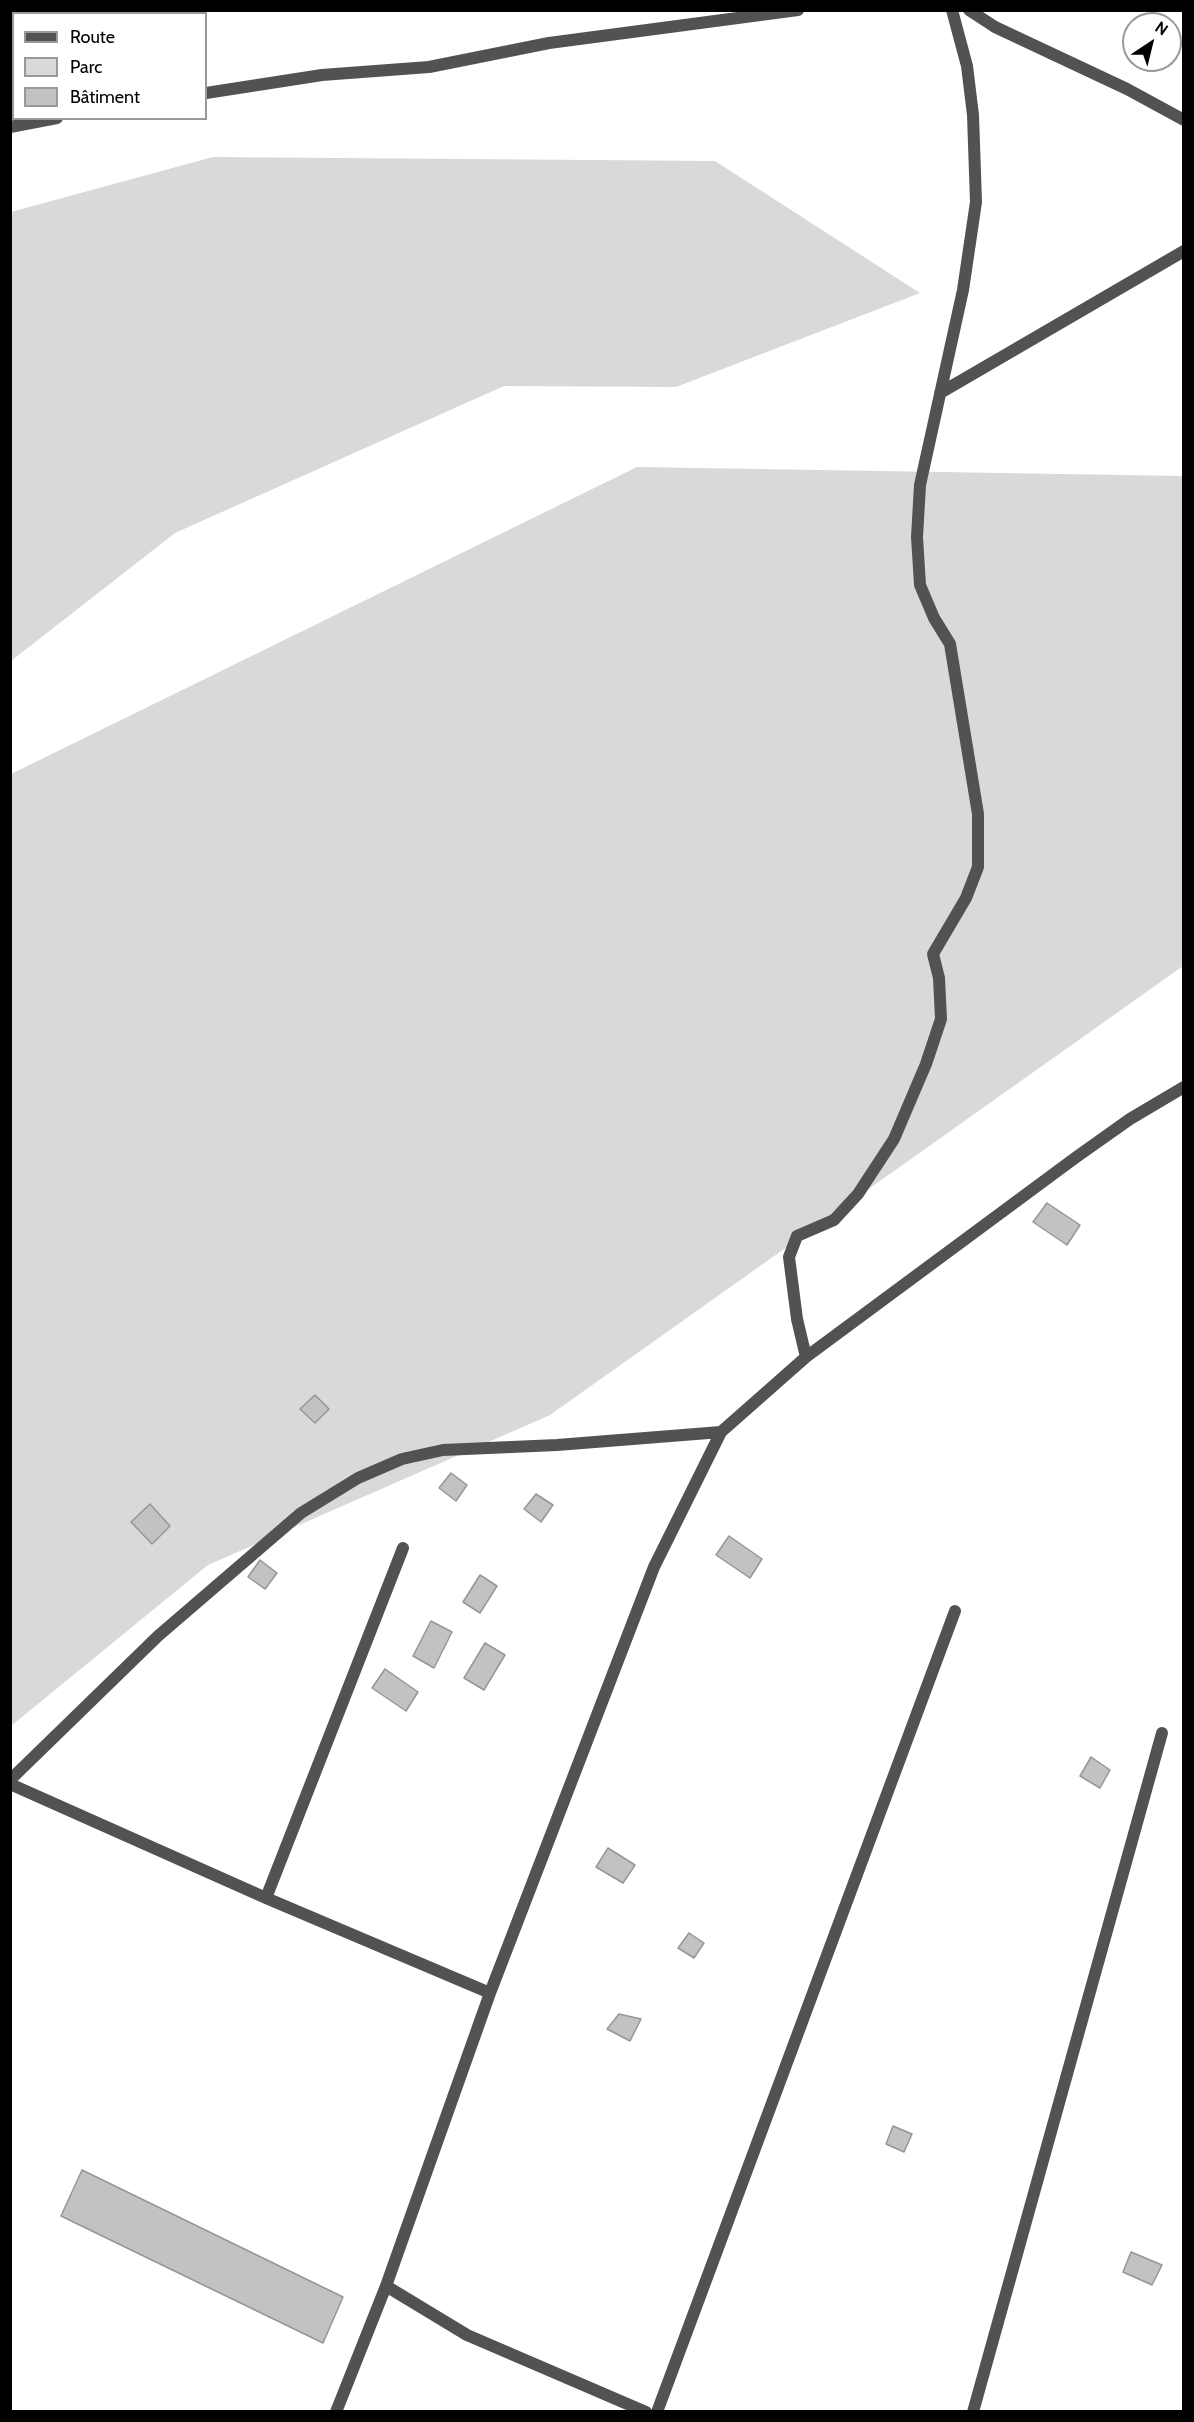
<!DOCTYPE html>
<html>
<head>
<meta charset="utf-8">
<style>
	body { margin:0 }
	#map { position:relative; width:1194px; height:2422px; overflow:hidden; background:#fff; font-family:Cabin,sans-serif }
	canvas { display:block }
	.frame { position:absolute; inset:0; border:12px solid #000; pointer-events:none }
	.legend { position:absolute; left:12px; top:12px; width:195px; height:108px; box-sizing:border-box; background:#fff; border:2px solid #999; margin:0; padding:8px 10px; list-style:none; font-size:18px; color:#000 }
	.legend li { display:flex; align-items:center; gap:12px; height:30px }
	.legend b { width:30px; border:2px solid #999 }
	.north { position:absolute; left:1122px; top:12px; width:60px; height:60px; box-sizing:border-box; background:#fff; border:2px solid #999; border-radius:50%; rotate:35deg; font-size:16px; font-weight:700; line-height:24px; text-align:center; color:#000 }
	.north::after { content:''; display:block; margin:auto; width:21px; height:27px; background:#000; clip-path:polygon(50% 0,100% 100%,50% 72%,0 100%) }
</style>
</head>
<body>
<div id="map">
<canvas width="1194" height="2422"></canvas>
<div class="frame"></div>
<ul class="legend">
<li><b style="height:8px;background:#525252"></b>Route</li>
<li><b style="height:16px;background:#d9d9d9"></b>Parc</li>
<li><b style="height:16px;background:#c2c2c2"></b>Bâtiment</li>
</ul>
<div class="north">N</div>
</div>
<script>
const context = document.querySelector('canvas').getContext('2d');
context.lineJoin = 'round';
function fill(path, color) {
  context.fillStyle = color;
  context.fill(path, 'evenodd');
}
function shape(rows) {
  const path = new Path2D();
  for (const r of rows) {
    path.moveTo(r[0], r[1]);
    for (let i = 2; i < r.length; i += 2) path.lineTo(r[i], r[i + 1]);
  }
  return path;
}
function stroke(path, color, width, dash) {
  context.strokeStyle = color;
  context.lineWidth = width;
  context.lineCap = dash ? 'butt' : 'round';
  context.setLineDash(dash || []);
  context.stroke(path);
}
const green = shape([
	[213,157,715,161,920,293,676,387,504,386,175,533,11,661,11,212],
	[637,467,1183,476,1183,966,550,1415,208,1565,11,1726,11,774]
]);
const building = shape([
	[1047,1203,1080,1225,1067,1245,1033,1222,1047,1203],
	[315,1395,329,1409,315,1423,300,1409,315,1395],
	[451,1473,467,1485,456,1501,439,1488,451,1473],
	[536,1494,553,1505,541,1522,524,1509,536,1494],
	[150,1504,170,1526,152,1544,131,1522,150,1504],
	[729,1536,762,1559,750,1578,716,1555,729,1536],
	[260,1560,277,1573,265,1589,248,1577,260,1560],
	[480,1575,497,1586,480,1613,463,1602,480,1575],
	[431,1621,452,1632,434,1668,413,1656,431,1621],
	[485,1643,505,1655,484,1690,464,1678,485,1643],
	[385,1669,418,1692,406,1711,372,1688,385,1669],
	[1091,1757,1110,1770,1100,1788,1080,1776,1091,1757],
	[608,1848,635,1865,623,1883,596,1867,608,1848],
	[689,1933,704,1943,694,1958,678,1948,689,1933],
	[619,2014,641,2019,630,2041,607,2029,619,2014],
	[893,2126,912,2134,904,2152,886,2144,893,2126],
	[82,2170,343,2297,323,2343,61,2216,82,2170],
	[1131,2252,1162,2265,1152,2285,1123,2272,1131,2252]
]);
const minor = shape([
	[969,10,995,27,1127,89,1184,120],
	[206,93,322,75,429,67,549,43,798,10],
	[10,127,57,118],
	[940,393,1184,251],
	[806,1357,797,1319,789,1257,797,1236,834,1220,858,1194,894,1139,926,1064,941,1019,939,978,933,954,966,898,978,867,978,814,950,644,934,618,920,585,917,537,920,485,963,290,976,202,973,115,967,66,952,10],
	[10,1780,158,1636,301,1513,358,1478,402,1459,443,1450,557,1445,721,1432,806,1357,1075,1158,1130,1119,1184,1087],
	[10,1784,266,1898,490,1993],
	[266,1898,403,1548],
	[386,2286,467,2335,646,2412],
	[336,2412,386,2286,490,1993,654,1567,721,1432],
	[657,2412,955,1611],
	[973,2412,1162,1733]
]);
fill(green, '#d9d9d9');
fill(building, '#c2c2c2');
stroke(building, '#969696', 1.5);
stroke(minor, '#525252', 12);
</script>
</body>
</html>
